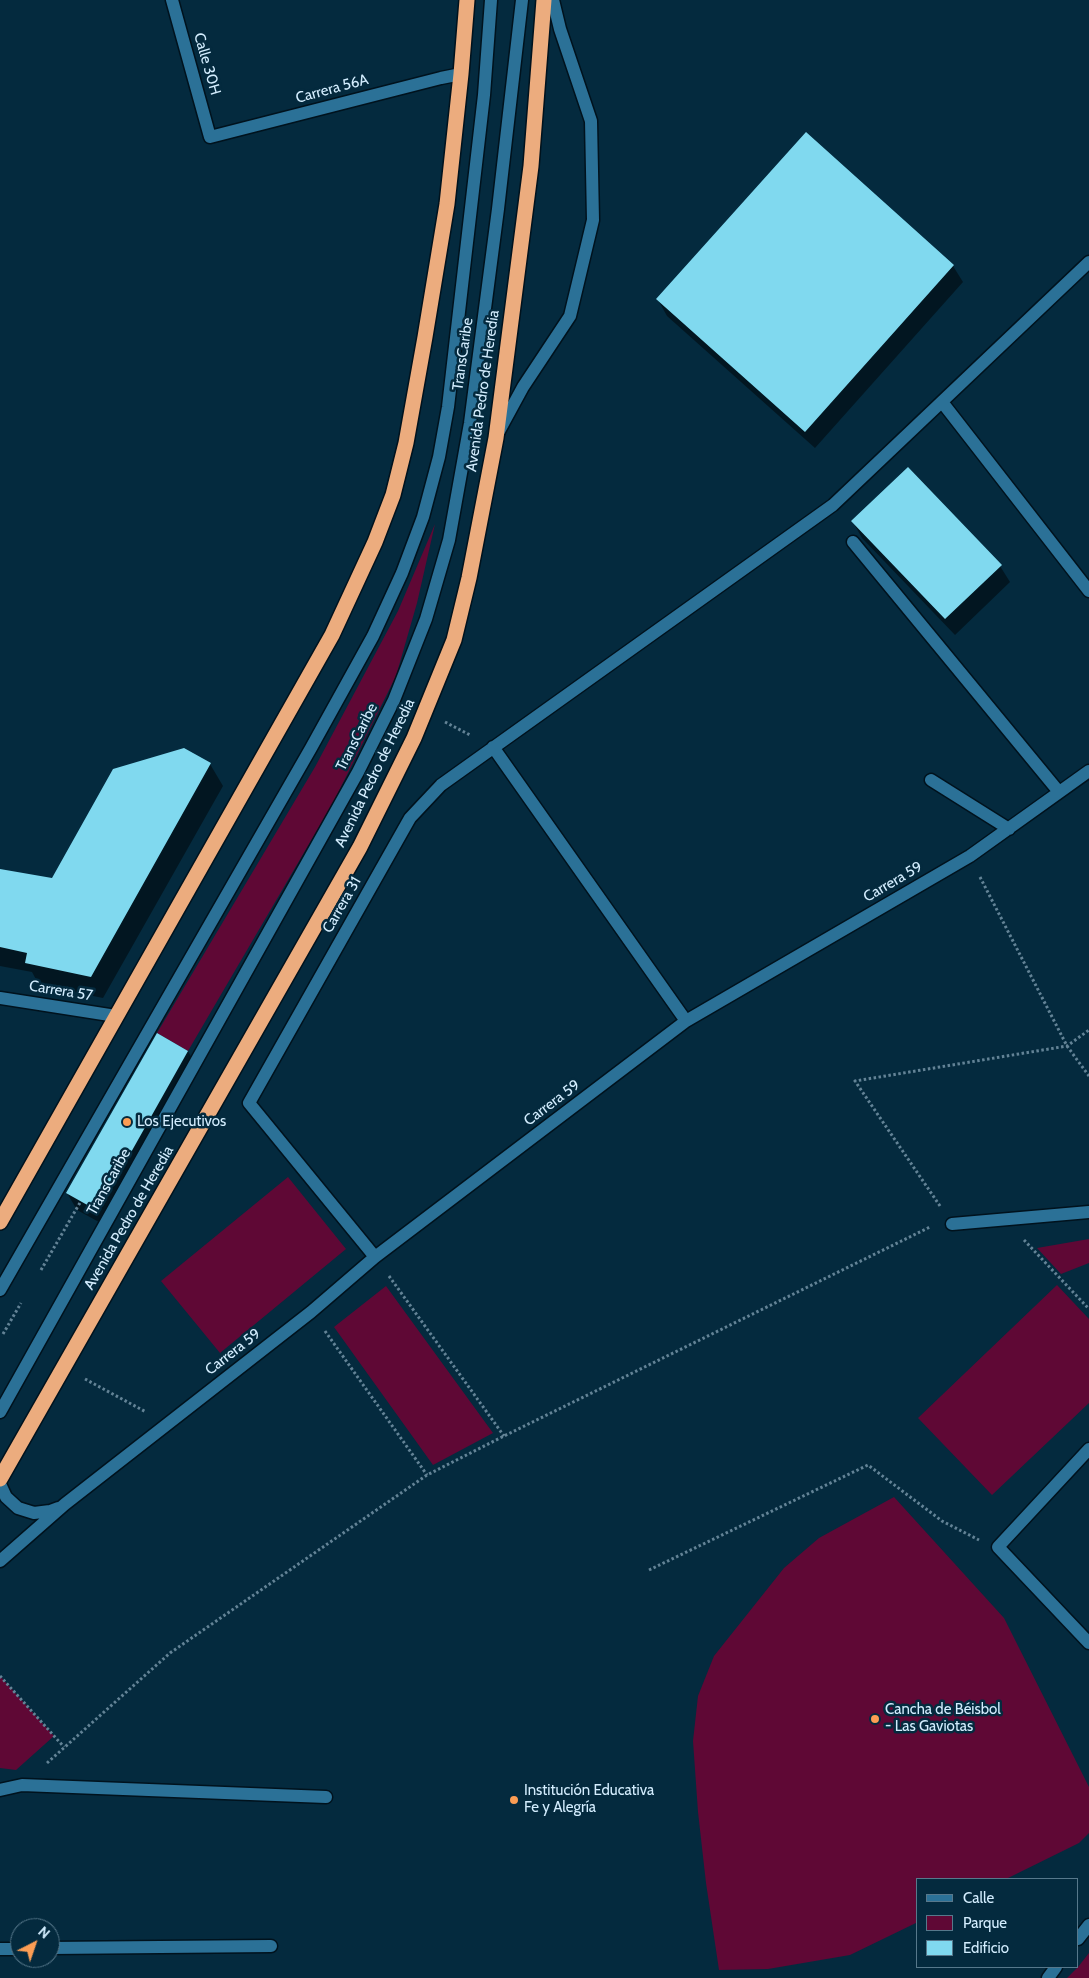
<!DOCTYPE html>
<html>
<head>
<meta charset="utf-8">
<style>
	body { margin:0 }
	#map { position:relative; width:1089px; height:1978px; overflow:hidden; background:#042a3e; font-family:Cabin,sans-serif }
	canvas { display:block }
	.legend { position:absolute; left:916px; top:1878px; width:162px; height:90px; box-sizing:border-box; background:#042a3e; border:1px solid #57788b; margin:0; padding:6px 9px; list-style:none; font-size:15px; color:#d3edfe }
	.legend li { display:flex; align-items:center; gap:10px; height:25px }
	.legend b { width:25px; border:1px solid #57788b }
	.north { position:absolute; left:10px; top:1918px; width:50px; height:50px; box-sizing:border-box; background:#042a3e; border:1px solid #57788b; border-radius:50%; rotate:41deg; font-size:14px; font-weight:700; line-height:20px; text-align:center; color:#d3edfe }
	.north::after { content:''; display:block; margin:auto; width:18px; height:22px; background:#fc9d54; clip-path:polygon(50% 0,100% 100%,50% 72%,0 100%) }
</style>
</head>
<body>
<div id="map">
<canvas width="1089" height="1978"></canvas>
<ul class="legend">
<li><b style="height:6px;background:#2b7197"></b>Calle</li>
<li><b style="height:14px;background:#5f0835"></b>Parque</li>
<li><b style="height:14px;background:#80d9ef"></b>Edificio</li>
</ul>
<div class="north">N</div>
</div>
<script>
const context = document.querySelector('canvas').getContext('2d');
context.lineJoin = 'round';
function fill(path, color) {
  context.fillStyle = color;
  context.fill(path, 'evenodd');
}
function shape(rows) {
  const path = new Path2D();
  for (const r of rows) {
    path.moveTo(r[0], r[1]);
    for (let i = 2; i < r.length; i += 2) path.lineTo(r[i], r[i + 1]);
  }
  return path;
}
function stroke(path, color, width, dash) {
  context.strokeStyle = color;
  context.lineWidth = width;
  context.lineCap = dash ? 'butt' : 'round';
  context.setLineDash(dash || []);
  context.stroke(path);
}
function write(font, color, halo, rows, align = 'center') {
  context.font = font + ' Cabin,sans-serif';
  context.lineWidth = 5;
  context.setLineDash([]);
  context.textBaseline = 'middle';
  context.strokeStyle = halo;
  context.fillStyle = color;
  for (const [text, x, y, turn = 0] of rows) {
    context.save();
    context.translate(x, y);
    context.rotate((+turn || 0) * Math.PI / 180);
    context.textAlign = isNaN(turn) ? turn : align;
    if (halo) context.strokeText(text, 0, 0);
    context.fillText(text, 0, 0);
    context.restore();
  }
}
const green = shape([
	[435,524,417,603,396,676,333,803,188,1051,157,1033,315,767,398,611],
	[288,1177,346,1249,220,1353,161,1281],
	[1089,1239,1089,1263,1061,1274,1037,1248],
	[1057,1285,1089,1319,1089,1403,992,1495,918,1418],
	[386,1286,493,1433,433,1465,334,1327],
	[894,1497,1004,1618,1089,1787,1089,1833,1079,1843,1006,1879,918,1879,918,1922,850,1955,768,1969,719,1970,706,1883,698,1812,693,1741,698,1696,714,1656,784,1568,819,1538],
	[0,1676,54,1736,16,1770,0,1768],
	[1089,1953,1089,1978,1067,1978,1078,1967]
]);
const shadow = shape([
	[953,266,963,282,815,448,667,316,658,300],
	[853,522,1000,566,1010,582,955,635,862,538],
	[184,749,210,764,223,786,103,998,39,985,32,972,0,966,0,870,52,880],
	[188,1051,197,1068,108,1227,77,1210,67,1193]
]);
const building = shape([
	[806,132,954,265,805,432,656,299],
	[908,467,1002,565,945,619,851,521],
	[184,748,211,763,91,977,25,963,27,953,0,947,0,869,52,878,113,769],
	[157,1033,188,1051,98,1211,66,1193]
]);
const path = shape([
	[445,722,470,735],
	[980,877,1067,1046,1089,1076],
	[940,1206,855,1081,1067,1046,1089,1030],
	[1024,1240,1089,1309],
	[41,1270,81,1201],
	[389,1276,504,1436],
	[325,1331,427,1475],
	[3,1334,21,1303],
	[85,1379,146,1412],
	[649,1570,868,1465,942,1521,979,1540],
	[0,1676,64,1747],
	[47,1763,170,1653,427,1475,504,1436,930,1227]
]);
const minor = shape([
	[172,0,210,137,441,78,461,74],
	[942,402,1089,591],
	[498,433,523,387,570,316,593,220,591,121,560,29,553,0],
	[853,542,1059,792],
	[493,747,686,1021],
	[931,780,1009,829],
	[0,998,116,1016],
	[952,1224,1089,1212],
	[375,1257,249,1103,410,818,441,785,833,505,1089,262],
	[0,1290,311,748,373,636,402,573,423,517,439,457,448,407,484,95,491,0],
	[0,1412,358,772,394,700,426,619,449,540,470,423,498,209,522,0],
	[1089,1449,998,1547,1089,1643],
	[0,1484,6,1497,18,1508,34,1513,50,1511,58,1508],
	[0,1561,65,1504,311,1312,375,1257,686,1021,970,856,1089,771],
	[0,1790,22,1785,326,1797],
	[1078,1939,1089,1925],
	[50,1948,271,1946],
	[0,1949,20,1949],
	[1048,1978,1056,1967]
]);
const highway = shape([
	[0,1222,332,635,375,542,393,495,406,443,425,337,447,204,461,74,467,0],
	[0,1479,360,847,414,738,454,640,469,578,496,438,531,166,544,0]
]);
const markers = [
	[127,1122,5,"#fc9d54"],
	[875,1719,5,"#fc9d54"],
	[514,1800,5,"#fc9d54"]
];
const streetNames = [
	["Calle 30H",207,64,74],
	["Carrera 56A",332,89,-15],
	["TransCaribe",463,354,-82],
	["Avenida Pedro de Heredia",483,391,-82],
	["TransCaribe",357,737,-63],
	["Avenida Pedro de Heredia",375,773,-64],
	["Carrera 59",893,882,-30],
	["Carrera 31",342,905,-60],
	["Carrera 57",61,991,9],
	["Carrera 59",552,1103,-37],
	["TransCaribe",109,1182,-61],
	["Avenida Pedro de Heredia",129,1218,-60],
	["Carrera 59",233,1352,-38]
];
const poiNames = [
	["Los Ejecutivos",137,1122],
	["Cancha de Béisbol",885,1710],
	["- Las Gaviotas",885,1727],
	["Institución Educativa",524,1791],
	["Fe y Alegría",524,1808]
];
fill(green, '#5f0835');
fill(shadow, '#0007');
fill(building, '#80d9ef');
stroke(minor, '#00121d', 15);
stroke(highway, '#00121d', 18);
stroke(path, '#638396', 3, [2.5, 2.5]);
stroke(minor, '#2b7197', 12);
stroke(highway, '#ecac7e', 15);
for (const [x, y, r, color] of markers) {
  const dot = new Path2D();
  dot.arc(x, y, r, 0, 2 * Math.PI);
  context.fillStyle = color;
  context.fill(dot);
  stroke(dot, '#042a3e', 2);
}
write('15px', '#d3edfe', '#042a3e', streetNames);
write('15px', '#d3edfe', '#042a3e', poiNames, 'left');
</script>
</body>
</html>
